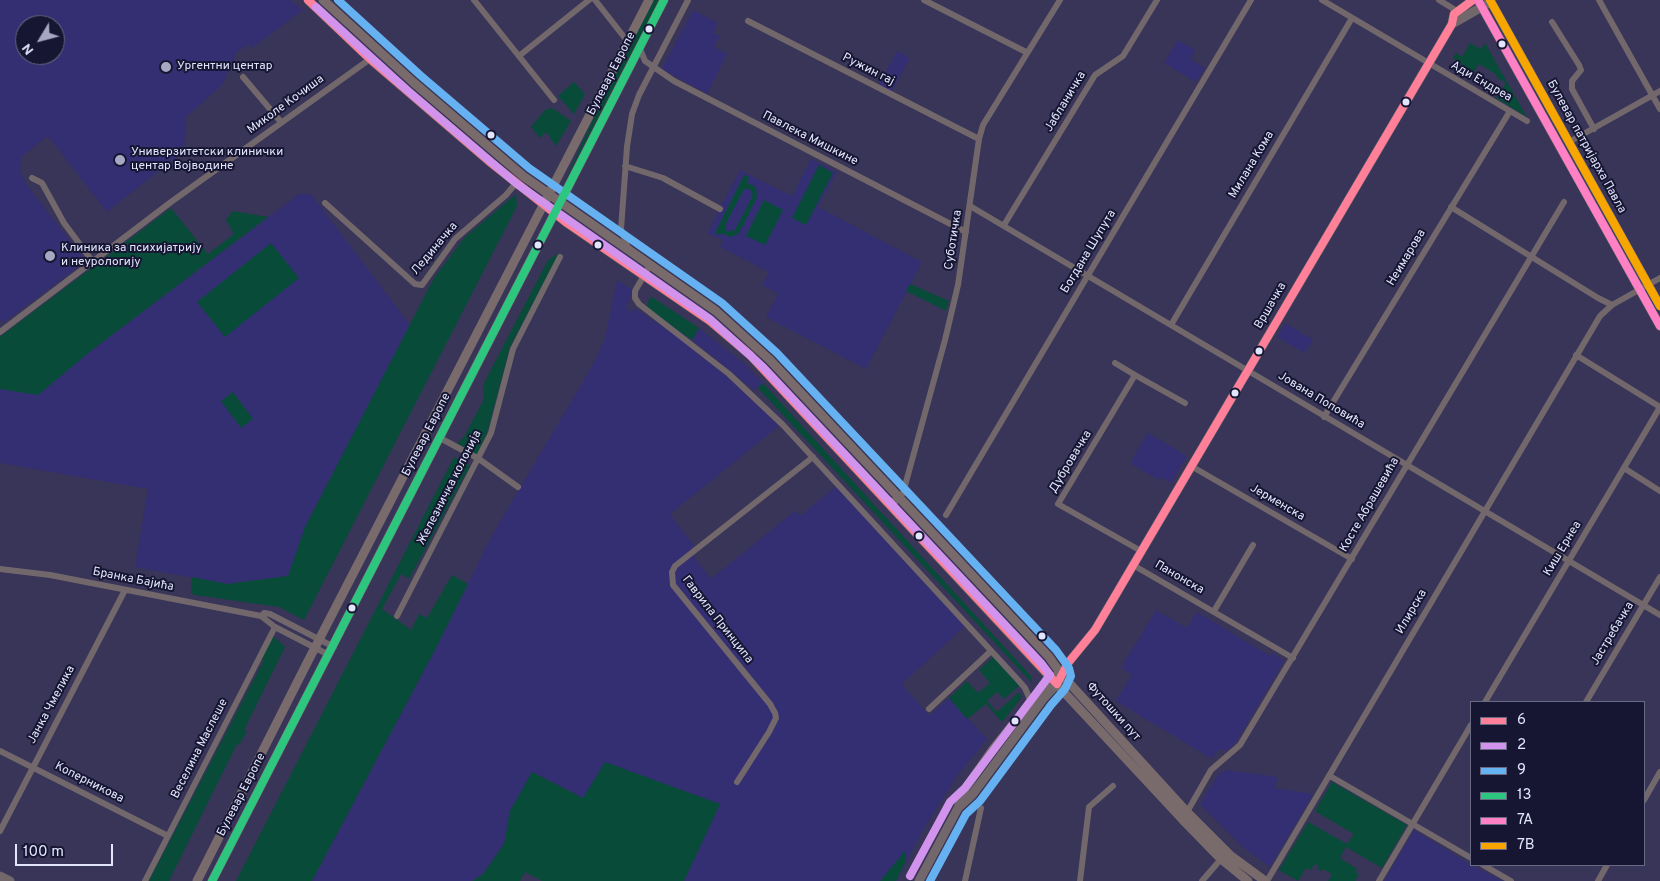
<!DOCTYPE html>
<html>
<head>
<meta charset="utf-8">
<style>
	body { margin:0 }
	#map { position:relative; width:1660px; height:881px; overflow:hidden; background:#383558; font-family:Overpass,sans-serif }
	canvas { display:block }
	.legend { position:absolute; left:1470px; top:701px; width:175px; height:165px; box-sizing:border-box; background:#161632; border:1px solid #686983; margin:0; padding:6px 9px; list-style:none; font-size:15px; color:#e3e5fd }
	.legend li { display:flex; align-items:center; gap:10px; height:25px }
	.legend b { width:25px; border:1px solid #686983 }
	.north { position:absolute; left:15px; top:15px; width:50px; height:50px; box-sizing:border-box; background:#161632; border:1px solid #686983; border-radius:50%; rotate:233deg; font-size:14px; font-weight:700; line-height:20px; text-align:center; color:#e3e5fd }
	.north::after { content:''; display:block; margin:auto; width:18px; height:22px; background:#a7a7c3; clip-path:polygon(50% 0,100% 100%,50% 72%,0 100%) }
	.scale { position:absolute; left:15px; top:844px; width:98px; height:22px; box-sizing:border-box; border:2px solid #e3e5fd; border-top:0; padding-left:6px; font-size:15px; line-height:18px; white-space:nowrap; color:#e3e5fd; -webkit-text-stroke:4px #161632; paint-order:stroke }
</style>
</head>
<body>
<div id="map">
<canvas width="1660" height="881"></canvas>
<ul class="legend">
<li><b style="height:6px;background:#ff8098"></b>6</li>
<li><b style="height:6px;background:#d193ec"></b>2</li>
<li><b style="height:6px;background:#66b1f2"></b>9</li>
<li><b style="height:6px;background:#2dc67e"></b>13</li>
<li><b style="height:6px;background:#ff80c5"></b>7A</li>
<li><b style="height:6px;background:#f7a600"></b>7B</li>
</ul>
<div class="north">N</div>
<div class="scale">100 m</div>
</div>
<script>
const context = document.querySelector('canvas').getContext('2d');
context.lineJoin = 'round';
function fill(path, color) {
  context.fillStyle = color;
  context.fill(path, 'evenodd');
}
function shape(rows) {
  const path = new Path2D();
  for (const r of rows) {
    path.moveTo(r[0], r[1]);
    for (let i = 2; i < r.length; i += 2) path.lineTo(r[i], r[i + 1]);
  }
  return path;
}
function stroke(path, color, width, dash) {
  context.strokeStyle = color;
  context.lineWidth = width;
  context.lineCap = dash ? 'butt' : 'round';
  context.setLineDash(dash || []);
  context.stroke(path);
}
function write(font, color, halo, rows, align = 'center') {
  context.font = font + ' Overpass,sans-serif';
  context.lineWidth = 4;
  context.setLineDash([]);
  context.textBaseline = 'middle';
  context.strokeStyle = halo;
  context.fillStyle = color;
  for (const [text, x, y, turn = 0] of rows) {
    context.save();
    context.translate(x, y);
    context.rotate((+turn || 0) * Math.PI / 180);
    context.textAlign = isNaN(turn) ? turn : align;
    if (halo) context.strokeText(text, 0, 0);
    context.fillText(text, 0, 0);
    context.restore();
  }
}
const built = shape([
	[0,0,290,0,303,10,252,48,248,44,237,52,222,85,186,117,184,151,107,212,48,136,21,157,20,172,29,188,86,261,3,323,0,319],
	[25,25,55,25,55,55,25,55],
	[693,10,718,23,713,33,720,36,714,47,727,54,707,94,662,69],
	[1178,40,1195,50,1190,59,1205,68,1196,82,1164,63],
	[897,51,910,58,891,93,878,86],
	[811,159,837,172,818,207,922,262,866,369,766,317,778,294,762,285,769,272,720,247,723,240,707,233,740,170,792,196],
	[299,194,311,194,410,325,305,527,288,576,227,584,135,567,148,489,0,463,0,389,38,394,92,350],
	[617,280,633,290,626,308,632,312,635,308,683,341,730,379,779,426,670,514,694,546,689,551,711,579,795,511,800,516,836,486,965,626,902,684,929,716,949,698,987,739,957,776,922,832,897,881,684,881,720,804,583,798,533,772,510,811,504,844,483,874,472,881,312,881,436,648,491,537,594,363,605,338],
	[1285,323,1313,340,1305,353,1277,337],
	[699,328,746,365,763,383,754,390,692,340],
	[1148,433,1187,456,1171,483,1161,477,1159,480,1130,463],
	[1156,610,1187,628,1197,612,1270,656,1272,653,1284,661,1236,742,1228,750,1218,750,1212,759,1116,701,1132,674,1121,668],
	[1226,770,1278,777,1274,788,1313,794,1270,867,1243,847,1200,804,1218,775],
	[1414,830,1471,865,1503,881,1384,881]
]);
const green = shape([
	[654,0,659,0,562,187,598,108],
	[1470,43,1481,49,1485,43,1527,117,1496,98,1506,83,1496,77,1497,75,1479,64,1471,76,1464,72,1466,67,1453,58,1456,53,1462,57],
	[574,82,585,94,574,114,558,96],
	[552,108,571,121,556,146,546,132,540,138,531,127,545,110],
	[819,165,833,173,806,225,792,218],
	[744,175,749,177,747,183,756,187,757,197,739,233,731,237,721,233,720,235,715,233],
	[744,189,750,189,753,195,735,230,727,232,725,225],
	[516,194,517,206,304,620,279,607,195,595,191,593,192,577,227,584,288,576,305,527,434,278,464,238],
	[764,200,783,210,765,245,746,236],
	[171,208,208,254,234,234,226,220,233,211,268,217,92,350,38,395,0,389,0,337],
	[271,243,299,278,225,337,197,302],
	[559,253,510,347,487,433,477,455,457,443,464,437,484,399,483,385,548,260],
	[910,284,949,301,946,311,906,291],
	[652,297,699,328,692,340,647,308,649,299],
	[763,383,1031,676,1032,683,758,388],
	[233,392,253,419,241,428,221,401],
	[454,457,470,466,409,579,401,574,382,609,411,630,419,614,427,618,452,575,468,584,436,648,312,881,236,881],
	[269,632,285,647,244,730,247,732,239,745,237,744,169,881,149,881,264,660,261,659],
	[993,657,1019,686,1004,699,997,692,987,701,997,712,1019,692,1022,697,1002,722,986,704,967,719,949,698,967,681,978,693,990,683,979,670],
	[605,762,720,804,684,881,542,881,525,872,520,881,472,881,483,874,504,844,510,811,532,772,583,798],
	[1332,782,1407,825,1382,868,1346,847,1340,858,1357,869,1355,872,1359,874,1355,881,1328,881,1332,874,1323,869,1322,871,1317,869,1319,866,1315,864,1311,870,1306,868,1298,881,1279,870,1308,822,1347,844,1354,834,1315,811],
	[906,850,905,863,896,881,880,881]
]);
const minor = shape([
	[474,0,554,100],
	[595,0,628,42],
	[924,0,1026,52],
	[1322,0,1527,121],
	[1439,0,1457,11],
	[1599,0,1660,109],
	[748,21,979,139],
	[1552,22,1579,65,1581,70,1572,81,1572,89,1594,129],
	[640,49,645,61,674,81,966,232],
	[519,56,589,0],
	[243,77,281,122],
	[1569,142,1660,91],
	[625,166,663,178,720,209],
	[32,178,42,183,64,223,93,262],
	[325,203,415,284,422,285,455,239,506,195,516,183],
	[970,206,1660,615],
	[1451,207,1598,298,1612,305],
	[1004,225,1095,75,1123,56,1157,0],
	[628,248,621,229,627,147,632,114,639,95,688,0],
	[650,265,635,291,635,298,639,304,729,374,783,425,1019,681,1025,688,1031,702],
	[1171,325,1352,18],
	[0,332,171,202,370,59],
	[1576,355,1660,407],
	[1115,363,1135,375],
	[1324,417,1510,111],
	[440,438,479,459,518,487],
	[1191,466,1352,559],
	[1624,468,1660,491],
	[887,500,896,501,903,493,945,340,958,285,979,139,983,125,1060,0],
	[946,515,1251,0],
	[1141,551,1058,504,1135,375,1185,403],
	[1133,565,1293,658],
	[0,569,50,575,261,616,264,613,270,614,334,647],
	[1214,611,1253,545],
	[261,616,275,627,329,655],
	[397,616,491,433,513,349,560,257],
	[1485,702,1660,407],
	[1586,702,1660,577],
	[929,709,991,651],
	[0,751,168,836],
	[1330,776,1471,858],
	[737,782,769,732,776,718,775,713,770,704,673,585,672,572,675,566,813,457],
	[1644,800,1660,772],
	[1187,812,1211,770,1240,745,1564,202],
	[0,831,125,590],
	[1483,865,1511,881],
	[145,881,275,627],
	[965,881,981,808],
	[1080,881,1089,807,1113,786],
	[1202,881,1221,859],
	[1267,881,1600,316,1612,305,1660,278],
	[1379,881,1471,725],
	[1598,881,1607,865]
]);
const tertiary = shape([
	[1452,24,1487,4],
	[958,808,972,795,1043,699,1057,684,1068,663,1095,630,1452,24,1454,14,1473,0],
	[0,876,10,881],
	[919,881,958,808,965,789,993,749,1042,688,1056,676]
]);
const secondary = shape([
	[308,0,370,59,490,162,567,223,710,321,750,355,1183,820,1221,859,1248,881],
	[323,0,413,82,523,176,716,311,770,360,1049,657,1061,674,1187,812,1231,856,1265,881],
	[1478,0,1660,326],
	[1490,0,1660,306],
	[197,881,307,663,649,0],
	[212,881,664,0]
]);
const bus1 = shape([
	[308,0,370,59,490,162,567,223,710,321,750,355,1057,684,1068,663,1095,630,1452,24,1454,14,1473,0]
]);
const bus2 = shape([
	[316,7,407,90,517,184,710,319,763,367,1041,663,1050,675,965,788,950,802,910,876]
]);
const bus3 = shape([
	[338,0,420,75,529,168,722,303,777,353,1056,650,1069,668,1071,676,1065,689,1051,705,980,801,966,814,930,881]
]);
const bus4 = shape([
	[212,881,664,0]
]);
const bus5 = shape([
	[1478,0,1660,326]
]);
const bus6 = shape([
	[1490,0,1660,306]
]);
const markers = [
	[649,29,4.5,"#e3e5fd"],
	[1502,44,4.5,"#e3e5fd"],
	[166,67,6,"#a7a7c3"],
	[1406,102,4.5,"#e3e5fd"],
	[491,135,4.5,"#e3e5fd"],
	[120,160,6,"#a7a7c3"],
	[538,245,4.5,"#e3e5fd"],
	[598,245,4.5,"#e3e5fd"],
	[50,256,6,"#a7a7c3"],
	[1259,351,4.5,"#e3e5fd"],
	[1235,393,4.5,"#e3e5fd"],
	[919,536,4.5,"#e3e5fd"],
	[352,608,4.5,"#e3e5fd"],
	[1042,636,4.5,"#e3e5fd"],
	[1015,721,4.5,"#e3e5fd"]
];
const poiNames = [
	["Ургентни центар",177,67],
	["Универзитетски клинички",131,153],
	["центар Војводине",131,167],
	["Клиника за психијатрију",61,249],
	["и неурологију",61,263]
];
const streetNames = [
	["Ружин гај",868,70,27],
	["Булевар Европе",612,74,-63],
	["Ади Ендреа",1481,82,30],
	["Јабланичка",1066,102,-59],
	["Миколе Кочиша",286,105,-36],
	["Павлека Мишкине",810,139,27],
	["Булевар патријарха Павла",1586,147,61],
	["Милана Кома",1252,165,-59],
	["Суботичка",954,240,-81],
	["Лединачка",435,249,-50],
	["Богдана Шупута",1089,252,-59],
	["Неимарова",1407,258,-59],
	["Вршачка",1271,306,-60],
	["Јована Поповића",1321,401,31],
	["Булевар Европе",427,435,-63],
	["Дубровачка",1071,462,-59],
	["Железничка колонија",450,488,-63],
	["Јерменска",1277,503,30],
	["Косте Абрашевића",1370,505,-60],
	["Киш Ернеа",1563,549,-59],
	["Панонска",1179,578,30],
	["Бранка Бајића",133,580,11],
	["Илирска",1412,612,-60],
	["Гаврила Принципа",717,620,52],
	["Јастребачка",1613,634,-59],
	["Јанка Чмелика",52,705,-62],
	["Футошки пут",1113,712,48],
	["Веселина Маслеше",200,749,-63],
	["Коперникова",89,783,27],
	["Булевар Европе",242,795,-63]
];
fill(built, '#342f72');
fill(green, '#084b39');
stroke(minor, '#72686b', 6);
stroke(tertiary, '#72686b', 9);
stroke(secondary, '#796b6c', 9);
stroke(bus1, '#ff8098', 8);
stroke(bus2, '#d193ec', 8);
stroke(bus3, '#66b1f2', 8);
stroke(bus4, '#2dc67e', 8);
stroke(bus5, '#ff80c5', 8);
stroke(bus6, '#f7a600', 8);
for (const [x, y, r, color] of markers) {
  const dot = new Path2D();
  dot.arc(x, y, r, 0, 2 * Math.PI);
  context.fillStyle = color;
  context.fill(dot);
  stroke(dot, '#161632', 2);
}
write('12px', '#e3e5fd', '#161632', poiNames, 'left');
write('12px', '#e3e5fd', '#161632', streetNames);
</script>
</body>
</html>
